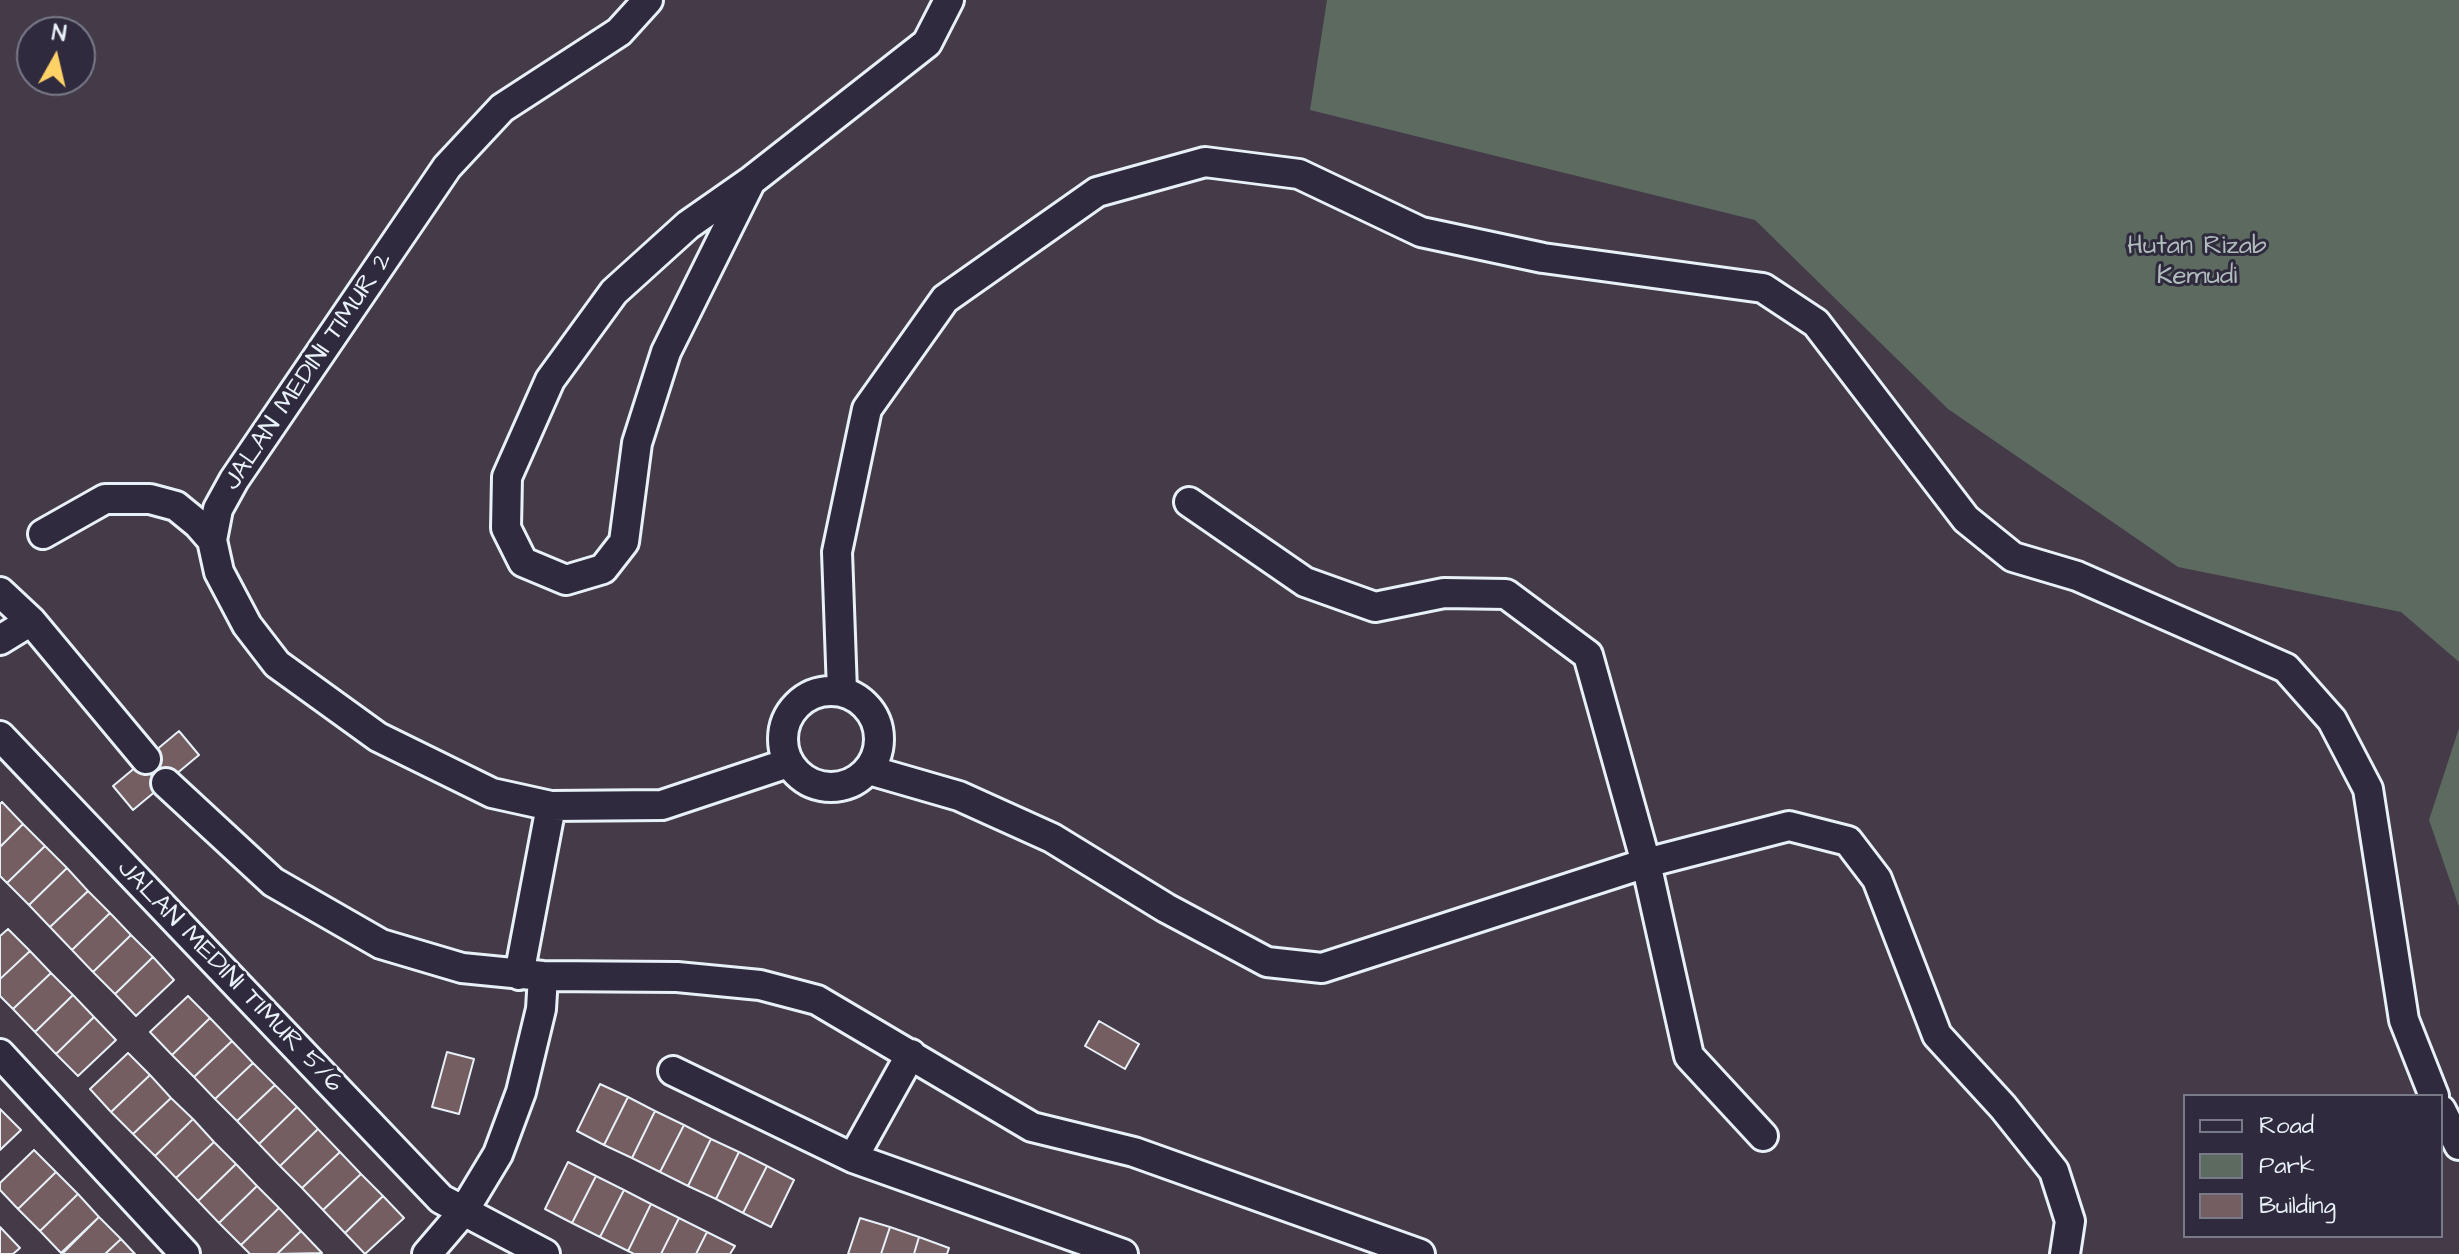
<!DOCTYPE html>
<html>
<head>
<meta charset="utf-8">
<style>
	body { margin:0 }
	#map { position:relative; width:2459px; height:1254px; overflow:hidden; background:#443a48; font-family:"Architects Daughter",sans-serif }
	canvas { display:block }
	.legend { position:absolute; left:2183px; top:1094px; width:260px; height:144px; box-sizing:border-box; background:#2f2a3d; border:2px solid #797a88; margin:0; padding:10px 14px; list-style:none; font-size:24px; color:#e8f1f8 }
	.legend li { display:flex; align-items:center; gap:16px; height:40px }
	.legend b { width:40px; border:2px solid #797a88 }
	.north { position:absolute; left:16px; top:16px; width:80px; height:80px; box-sizing:border-box; background:#2f2a3d; border:2px solid #797a88; border-radius:50%; rotate:8deg; font-size:22px; font-weight:700; line-height:32px; text-align:center; color:#e8f1f8 }
	.north::after { content:''; display:block; margin:auto; width:28px; height:36px; background:#ffd166; clip-path:polygon(50% 0,100% 100%,50% 72%,0 100%) }
</style>
</head>
<body>
<div id="map">
<canvas width="2459" height="1254"></canvas>
<ul class="legend">
<li><b style="height:10px;background:#2f2a3d"></b>Road</li>
<li><b style="height:22px;background:#5c6a60"></b>Park</li>
<li><b style="height:22px;background:#745e62"></b>Building</li>
</ul>
<div class="north">N</div>
</div>
<script>
const context = document.querySelector('canvas').getContext('2d');
context.lineJoin = 'round';
function fill(path, color) {
  context.fillStyle = color;
  context.fill(path, 'evenodd');
}
function shape(rows) {
  const path = new Path2D();
  for (const r of rows) {
    if (r.length === 3) {
      path.moveTo(r[0] + r[2], r[1]);
      path.arc(r[0], r[1], r[2], 0, 2 * Math.PI);
      continue;
    }
    path.moveTo(r[0], r[1]);
    for (let i = 2; i < r.length; i += 2) path.lineTo(r[i], r[i + 1]);
  }
  return path;
}
function stroke(path, color, width, dash) {
  context.strokeStyle = color;
  context.lineWidth = width;
  context.lineCap = dash ? 'butt' : 'round';
  context.setLineDash(dash || []);
  context.stroke(path);
}
function write(font, color, halo, rows, align = 'center') {
  context.font = font + ' "Architects Daughter",sans-serif';
  context.lineWidth = 6;
  context.setLineDash([]);
  context.textBaseline = 'middle';
  context.strokeStyle = halo;
  context.fillStyle = color;
  for (const [text, x, y, turn = 0] of rows) {
    context.save();
    context.translate(x, y);
    context.rotate((+turn || 0) * Math.PI / 180);
    context.textAlign = isNaN(turn) ? turn : align;
    if (halo) context.strokeText(text, 0, 0);
    context.fillText(text, 0, 0);
    context.restore();
  }
}
const green = shape([
	[1327,0,2459,0,2459,662,2401,612,2178,567,1948,409,1755,220,1310,110],
	[2459,728,2459,907,2429,820]
]);
const building = shape([
	[179,731,199,755,133,810,113,786,179,731],
	[2,802,23,824,0,847,0,804,2,802],
	[23,824,45,846,7,883,0,876,0,847,23,824],
	[45,846,67,868,29,905,7,883,45,846],
	[67,868,88,891,50,927,29,905,67,868],
	[88,891,110,913,72,950,50,927,88,891],
	[110,913,131,935,93,972,72,950,110,913],
	[8,929,30,951,0,979,0,936,8,929],
	[131,935,153,957,115,994,93,972,131,935],
	[30,951,51,973,13,1009,0,996,0,979,30,951],
	[153,957,174,980,136,1016,115,994,153,957],
	[51,973,73,995,35,1032,13,1009,51,973],
	[73,995,94,1017,56,1054,35,1032,73,995],
	[188,996,210,1018,172,1055,150,1032,188,996],
	[94,1017,116,1040,78,1076,56,1054,94,1017],
	[210,1018,232,1041,194,1077,172,1055,210,1018],
	[1099,1021,1139,1044,1125,1069,1085,1046,1099,1021],
	[232,1041,253,1063,215,1099,194,1077,232,1041],
	[447,1052,474,1059,459,1114,432,1107,447,1052],
	[128,1053,150,1075,111,1112,90,1089,128,1053],
	[253,1063,275,1085,237,1121,215,1099,253,1063],
	[150,1075,171,1098,133,1134,111,1112,150,1075],
	[600,1084,628,1097,604,1145,577,1131,600,1084],
	[275,1085,297,1107,259,1144,237,1121,275,1085],
	[628,1097,655,1111,632,1158,604,1145,628,1097],
	[171,1098,193,1119,155,1156,133,1134,171,1098],
	[297,1107,318,1129,280,1166,259,1144,297,1107],
	[0,1109,21,1130,0,1150,0,1109],
	[655,1111,684,1125,660,1172,632,1158,655,1111],
	[193,1119,214,1142,176,1178,155,1156,193,1119],
	[684,1125,711,1139,688,1186,660,1172,684,1125],
	[318,1129,340,1152,302,1188,280,1166,318,1129],
	[711,1139,739,1152,716,1199,688,1186,711,1139],
	[214,1142,236,1164,198,1201,176,1178,214,1142],
	[34,1150,56,1172,18,1209,0,1190,0,1183,34,1150],
	[340,1152,361,1174,323,1210,302,1188,340,1152],
	[739,1152,767,1166,743,1213,716,1199,739,1152],
	[568,1162,596,1176,572,1223,545,1209,568,1162],
	[236,1164,257,1186,219,1223,198,1201,236,1164],
	[767,1166,794,1180,771,1227,743,1213,767,1166],
	[56,1172,78,1194,40,1231,18,1209,56,1172],
	[361,1174,383,1196,345,1233,323,1210,361,1174],
	[596,1176,624,1190,600,1237,572,1223,596,1176],
	[257,1186,279,1208,241,1245,219,1223,257,1186],
	[624,1190,651,1204,628,1251,600,1237,624,1190],
	[78,1194,99,1217,61,1253,40,1231,78,1194],
	[383,1196,404,1218,365,1254,345,1233,383,1196],
	[651,1204,679,1218,661,1254,634,1254,628,1251,651,1204],
	[279,1208,301,1231,277,1254,250,1254,241,1245,279,1208],
	[99,1217,121,1239,105,1254,62,1254,99,1217],
	[679,1218,707,1232,696,1254,661,1254,679,1218],
	[860,1218,890,1227,881,1254,848,1254,860,1218],
	[0,1227,20,1248,13,1254,0,1254,0,1227],
	[890,1227,919,1237,914,1254,881,1254,890,1227],
	[301,1231,322,1253,277,1254,301,1231],
	[707,1232,735,1246,730,1254,696,1254,707,1232],
	[919,1237,949,1248,947,1254,914,1254,919,1237],
	[121,1239,135,1254,105,1254,121,1239]
]);
const minor = shape([
	[648,0,619,32,502,108,447,167,234,480,218,509,212,540,219,572,247,625,277,664,378,737,492,793,551,806,662,805,788,763],
	[751,181,666,352,637,443,624,542,603,569,566,580,523,562,506,528,507,477,550,380,614,292,688,225,751,181,927,43,949,0],
	[1189,502,1305,582,1375,607,1444,593,1506,594,1588,655,1646,863,1689,1056,1763,1136],
	[43,534,105,499,150,499,176,506,198,524,212,540],
	[0,592,31,621,146,759],
	[0,640,31,621],
	[831,739,48],
	[842,691,837,552,867,409,945,299,1097,192,1205,162,1299,174,1421,232,1543,258,1763,288,1816,323,1966,519,2013,557,2077,576,2286,668,2332,720,2368,789,2404,1020,2434,1096],
	[0,736,441,1199,545,1254],
	[869,770,959,796,1052,838,1166,908,1267,962,1322,968,1646,863,1789,826,1848,841,1877,879,1937,1035,2003,1107,2054,1171,2070,1221,2065,1254],
	[166,783,273,882,381,944,462,968,543,976,677,977,760,985,817,1000,1032,1127,1134,1152,1420,1254],
	[519,975,551,806],
	[0,1054,185,1254],
	[673,1071,853,1158,1123,1254],
	[2441,1110,2459,1145],
	[853,1158,911,1054],
	[427,1254,463,1212,498,1154,521,1092,541,1009,543,976]
]);
const parkNames = [
	["Hutan Rizab",2197,248],
	["Kemudi",2197,278]
];
const streetNames = [
	["JALAN MEDINI TIMUR 2",309,372,-56],
	["JALAN MEDINI TIMUR 5/6",229,977,46]
];
fill(green, '#5c6a60');
fill(building, '#745e62');
stroke(building, '#e8f1f8', 2);
stroke(minor, '#e8f1f8', 34);
stroke(minor, '#2f2a3d', 28);
write('26px', '#b0bbbb', '#2f2a3d', parkNames);
write('26px', '#e8f1f8', '#2f2a3d', streetNames);
</script>
</body>
</html>
